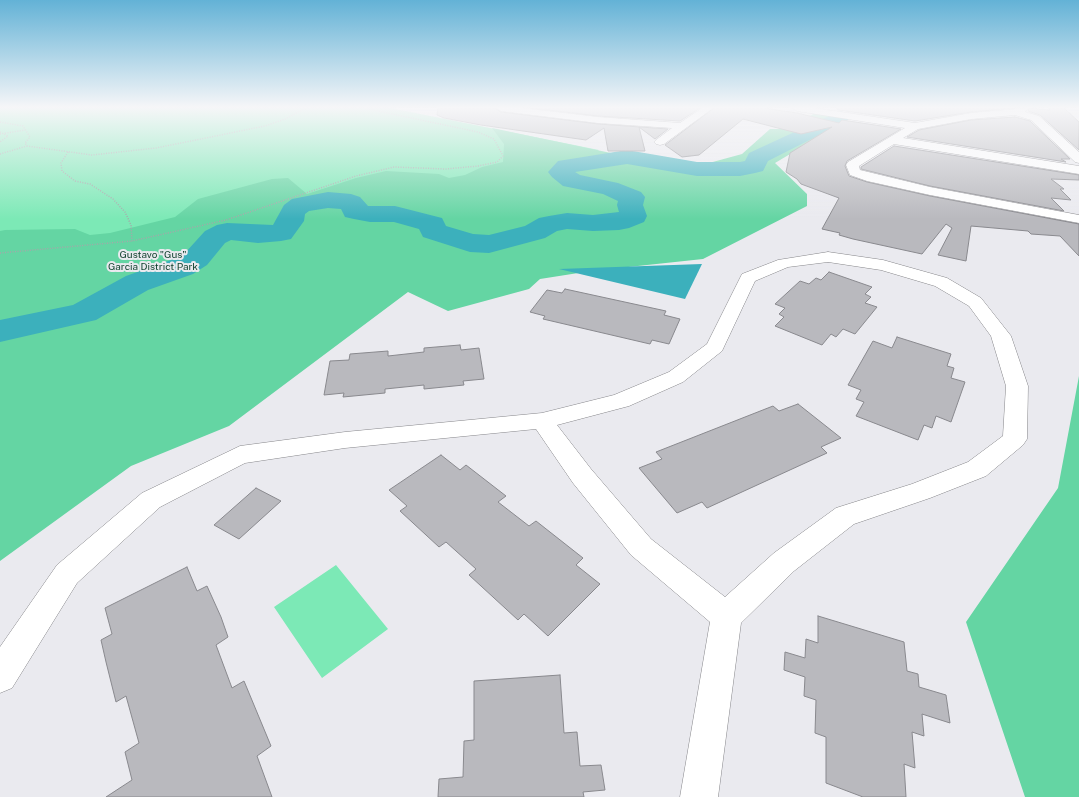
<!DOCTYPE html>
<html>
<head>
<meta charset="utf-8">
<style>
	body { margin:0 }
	canvas { display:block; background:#eaeaef }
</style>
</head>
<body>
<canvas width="1079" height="797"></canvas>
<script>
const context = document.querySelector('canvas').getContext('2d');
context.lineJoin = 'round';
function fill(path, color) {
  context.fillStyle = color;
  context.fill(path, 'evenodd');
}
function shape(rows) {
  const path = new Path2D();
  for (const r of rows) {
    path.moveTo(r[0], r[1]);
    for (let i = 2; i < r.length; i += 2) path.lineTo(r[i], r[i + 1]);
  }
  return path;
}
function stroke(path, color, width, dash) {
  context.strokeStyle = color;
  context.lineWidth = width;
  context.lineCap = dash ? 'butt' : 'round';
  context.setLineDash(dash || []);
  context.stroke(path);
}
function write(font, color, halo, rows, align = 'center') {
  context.font = font + ' "Public Sans",sans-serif';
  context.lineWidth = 4;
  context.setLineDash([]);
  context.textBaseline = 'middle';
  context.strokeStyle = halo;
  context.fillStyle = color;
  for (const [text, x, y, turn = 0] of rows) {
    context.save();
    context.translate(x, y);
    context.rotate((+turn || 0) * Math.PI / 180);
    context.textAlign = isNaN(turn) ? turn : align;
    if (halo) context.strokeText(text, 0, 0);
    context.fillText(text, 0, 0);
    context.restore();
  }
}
const green = shape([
	[0,108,391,108,599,150,0,543],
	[336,565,388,629,322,678,274,607]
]);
const forest = shape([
	[816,112,849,119,775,163,807,194,807,206,703,259,591,271,540,279,529,289,448,311,408,292,229,426,131,466,0,561,0,231,5,230,75,229,90,235,110,233,175,217,198,199,272,179,288,178,307,194,356,178,386,171,439,174,449,178,465,175,482,167,503,162,504,144,492,128,687,169,742,154,770,129,791,129],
	[1079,376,1079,797,1025,797,966,622,1058,488]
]);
const water = shape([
	[702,264,685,299,559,269]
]);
const river = shape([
	[840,111,847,113,850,117,847,121,768,161,763,171,755,173,740,176,697,176,627,164,575,172,580,175,618,183,641,192,645,197,643,205,647,216,644,222,629,228,619,230,593,231,567,229,557,231,545,238,489,253,470,252,423,237,419,229,394,222,370,222,354,219,345,217,341,209,328,208,309,211,305,214,304,221,291,239,281,241,258,243,231,240,225,243,207,265,193,274,148,290,96,320,0,342,0,320,73,305,126,276,171,260,185,253,205,231,217,225,227,223,273,225,284,205,292,199,328,192,351,194,360,197,368,206,395,206,442,218,446,226,473,234,489,235,525,226,539,218,549,216,567,213,593,215,619,212,617,205,618,201,603,194,563,186,552,177,548,172,558,161,627,150,697,162,740,162,745,161,749,153,840,111]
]);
const building = shape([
	[438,108,495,108,501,112,598,124,668,129,655,139,639,127,645,151,608,151,604,128,586,140,481,125,444,118,437,115,438,108],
	[531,108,700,108,680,121,598,116,531,108],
	[714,108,764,108,797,113,839,123,842,120,901,129,847,161,845,166,849,176,867,182,930,196,1079,224,1079,256,1060,236,1031,234,1028,231,971,226,966,261,938,255,952,228,946,224,922,254,853,239,839,235,840,233,822,229,839,198,801,184,797,179,786,172,790,153,832,127,801,134,743,119,699,155,682,157,665,145,714,108],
	[837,108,1015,108,971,112,915,121,838,110,837,108],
	[1029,108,1050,110,1049,108,1064,108,1079,122,1079,150,1040,115,1028,111,1029,108],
	[1015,117,1030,121,1070,159,1061,159,1066,162,907,137,919,130,971,120,1015,117],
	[894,146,1079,175,1079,180,1051,179,1064,189,1060,189,1071,200,1051,198,1064,211,930,186,861,169,861,167,894,146],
	[829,272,872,287,865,294,871,297,865,303,877,307,855,334,843,329,836,337,831,334,822,345,775,326,784,317,779,314,785,308,775,304,800,281,809,284,816,278,821,280,829,272],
	[565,289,666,311,664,315,680,319,669,344,652,340,650,344,543,319,545,316,530,312,547,290,562,293,565,289],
	[897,337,951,354,947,366,954,368,951,378,965,382,951,422,936,416,932,428,924,425,918,440,856,416,864,402,856,399,861,390,848,385,873,341,892,348,897,337],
	[460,345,461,350,479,348,484,379,463,381,464,385,424,389,424,385,385,389,385,393,343,397,344,393,324,395,330,361,349,360,350,354,388,351,388,356,424,352,424,348,460,345],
	[798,404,841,438,821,447,827,453,707,508,702,502,677,513,639,468,662,459,656,452,773,406,779,411,798,404],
	[441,455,460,470,466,465,506,496,498,502,529,526,536,521,583,558,576,565,600,584,548,636,524,614,518,620,469,575,476,569,446,542,439,547,400,511,407,506,389,490,441,455],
	[256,488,281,501,239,539,214,525,256,488],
	[187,567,197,591,207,586,221,617,228,637,216,645,232,688,244,681,271,746,257,756,272,797,106,797,132,780,125,752,139,743,126,696,116,702,106,662,101,640,112,634,105,608,187,567],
	[818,616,904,642,907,671,918,674,919,687,946,695,950,723,922,714,924,736,912,732,915,768,904,764,906,797,863,797,826,783,826,737,815,733,816,700,804,696,805,677,784,670,785,652,805,658,806,639,818,643,818,616],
	[560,675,564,733,577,732,580,766,601,765,605,790,583,792,584,797,438,797,439,779,463,777,464,741,474,740,474,681,560,675]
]);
const path = shape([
	[0,122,23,126,30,137,25,143,27,146,92,155,156,148,265,126,285,119,306,108],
	[0,132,8,136,0,142],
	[0,134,25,130],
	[68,152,61,163,62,171,75,181,90,184,113,199,125,212,131,225,132,241,226,220,356,176,394,167,446,169,478,166,497,162,503,156,494,139,478,132,364,108],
	[0,154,27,146],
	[0,253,132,241]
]);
const minor = shape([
	[496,108,522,108,598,117,680,123,702,108,713,108,664,144,660,145,656,144,654,142,656,140,672,128,598,123,501,111,496,108],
	[792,108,814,108,915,123,971,113,1028,108,1025,112,1039,116,1079,152,1079,163,1075,162,1031,120,1015,115,971,119,918,129,903,138,1079,166,1079,174,894,144,859,166,860,170,930,187,1079,215,1079,223,930,195,867,181,850,175,846,165,848,162,905,128,797,111,792,108],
	[828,252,883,260,947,278,981,298,1011,336,1028,386,1027,439,1023,445,986,476,930,498,854,524,794,571,741,623,718,797,680,797,710,622,631,555,573,483,536,429,345,448,245,463,160,507,77,583,12,688,0,693,0,647,57,565,142,493,240,446,345,432,542,413,614,395,669,372,707,344,742,274,778,260,828,252],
	[828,262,881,270,935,286,969,306,991,336,1006,386,1003,436,968,462,912,484,836,508,774,553,725,597,651,539,591,469,557,425,629,406,683,382,722,351,755,281,788,267,828,262]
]);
const farParknames = [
	["Gustavo \"Gus\"",153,255],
	["Garcia District Park",153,267]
];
fill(green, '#7ce9b6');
fill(forest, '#64d5a3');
fill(water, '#3cb0bc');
fill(river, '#3cb0bc');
fill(building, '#b9b9be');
stroke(building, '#89898e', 1);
stroke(minor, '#86868a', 1);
stroke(path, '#a6a6a9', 1.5, [1, 1.5]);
fill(minor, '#fff');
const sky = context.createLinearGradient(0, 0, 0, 219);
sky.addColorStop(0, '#63b2d6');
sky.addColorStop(0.49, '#f6f6f8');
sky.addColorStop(1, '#f6f6f800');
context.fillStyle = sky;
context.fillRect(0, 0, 1079, 219);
write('10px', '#0c3e2a', '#eaeaef', farParknames);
</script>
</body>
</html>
